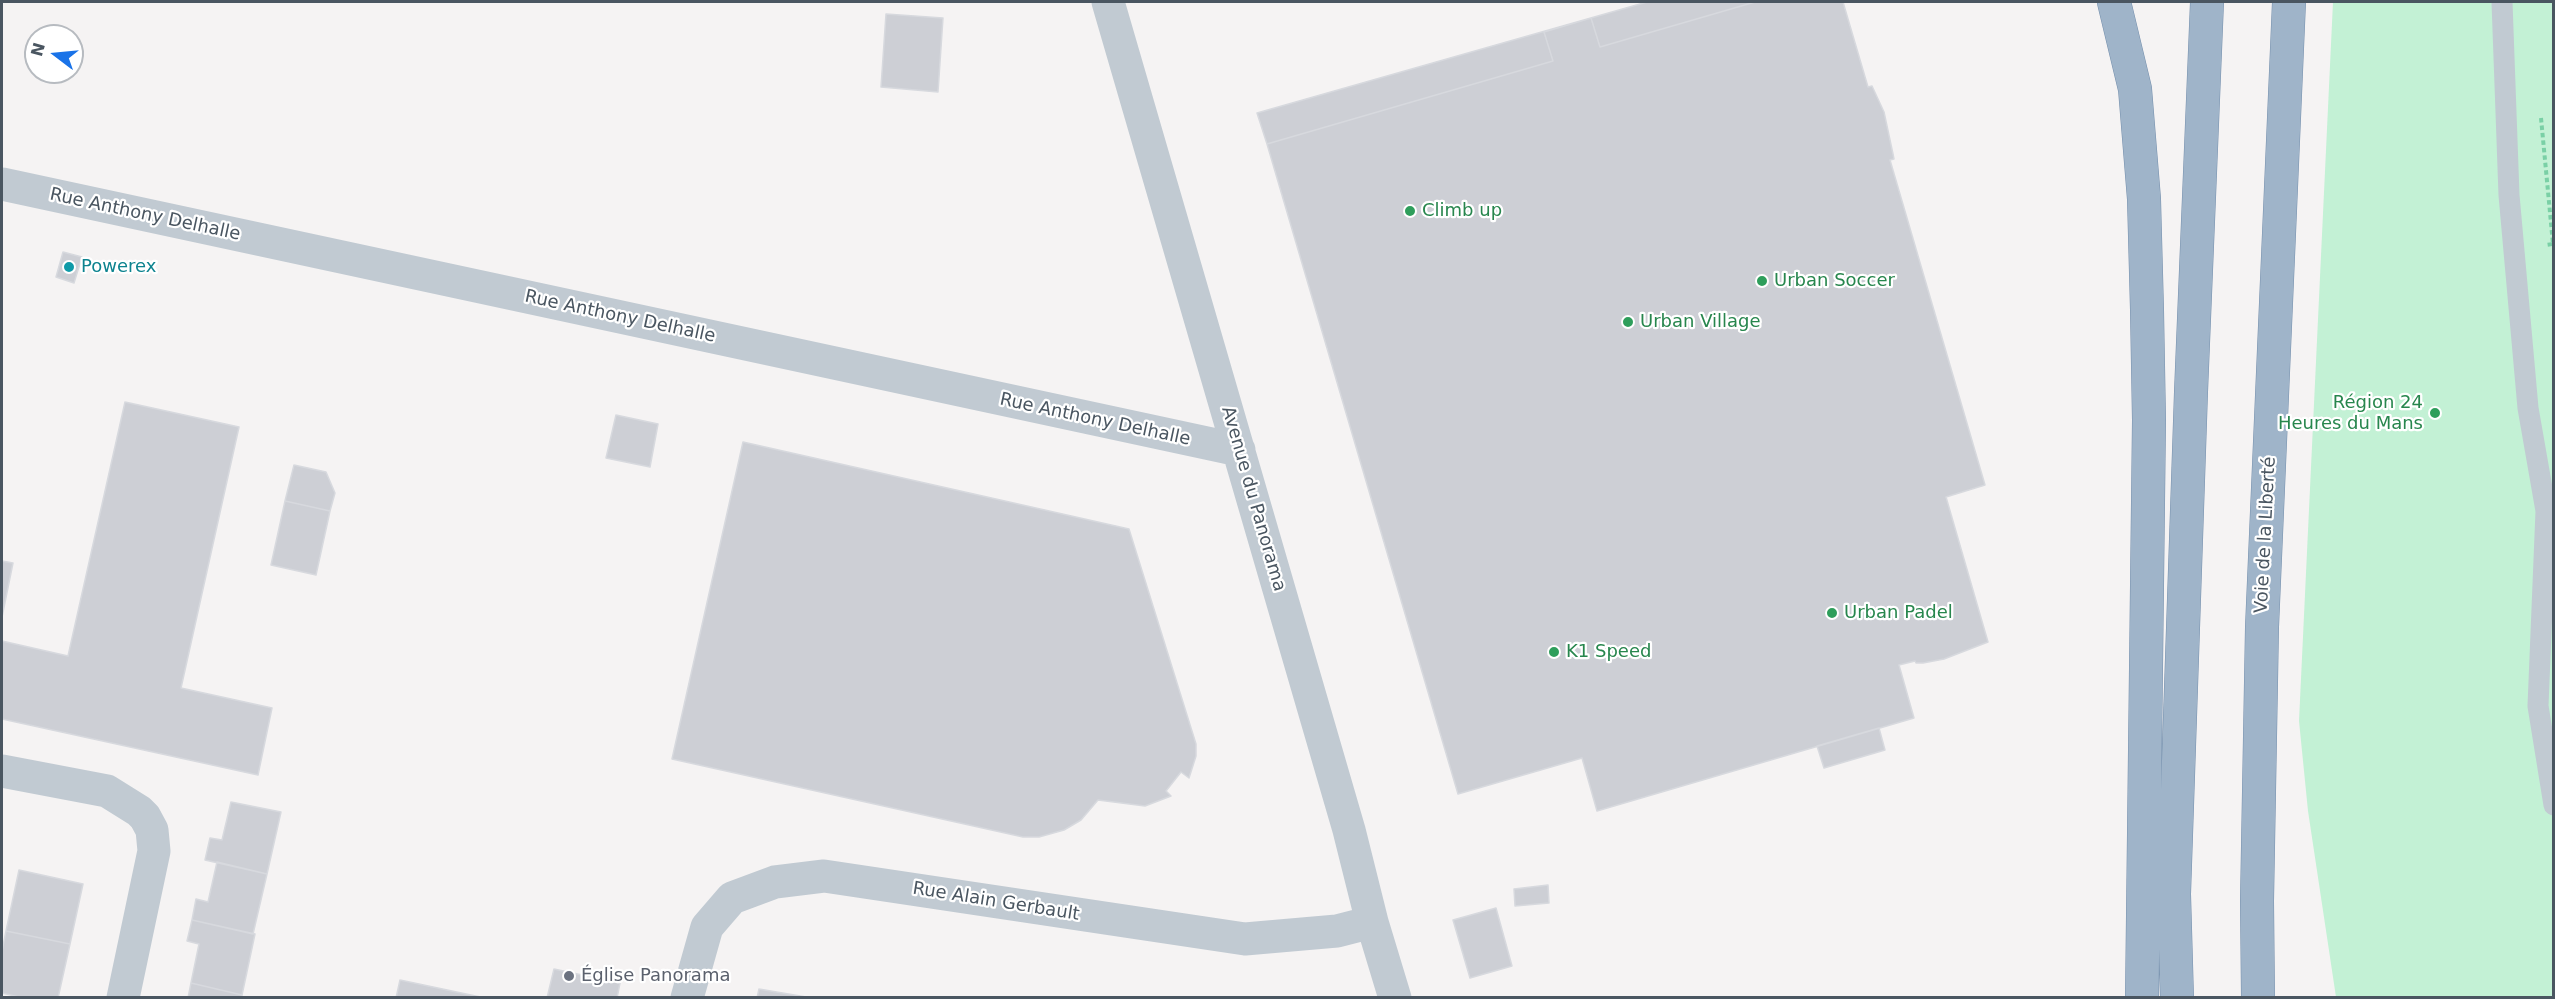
<!DOCTYPE html>
<html>
<head>
<meta charset="utf-8">
<style>
	body { margin:0 }
	#map { position:relative; width:2555px; height:999px; overflow:hidden; background:#f5f3f3; font-family:"DejaVu Sans",sans-serif }
	canvas { display:block }
	.frame { position:absolute; inset:0; border:3px solid #4a5661; pointer-events:none }
	.north { position:absolute; left:24px; top:24px; width:60px; height:60px; box-sizing:border-box; background:#fff; border:2px solid #b7bbc0; border-radius:50%; rotate:286deg; font-size:16px; font-weight:700; line-height:24px; text-align:center; color:#4a5661 }
	.north::after { content:''; display:block; margin:auto; width:21px; height:27px; background:#1a73e8; clip-path:polygon(50% 0,100% 100%,50% 72%,0 100%) }
</style>
</head>
<body>
<div id="map">
<canvas width="2555" height="999"></canvas>
<div class="frame"></div>
<div class="north">N</div>
</div>
<script>
const context = document.querySelector('canvas').getContext('2d');
context.lineJoin = 'round';
function fill(path, color) {
  context.fillStyle = color;
  context.fill(path, 'evenodd');
}
function shape(rows) {
  const path = new Path2D();
  for (const r of rows) {
    path.moveTo(r[0], r[1]);
    for (let i = 2; i < r.length; i += 2) path.lineTo(r[i], r[i + 1]);
  }
  return path;
}
function stroke(path, color, width, dash) {
  context.strokeStyle = color;
  context.lineWidth = width;
  context.lineCap = dash ? 'butt' : 'round';
  context.setLineDash(dash || []);
  context.stroke(path);
}
function write(font, color, halo, rows, align = 'center') {
  context.font = font + ' "DejaVu Sans",sans-serif';
  context.lineWidth = 4.5;
  context.setLineDash([]);
  context.textBaseline = 'middle';
  context.strokeStyle = halo;
  context.fillStyle = color;
  for (const [text, x, y, turn = 0] of rows) {
    context.save();
    context.translate(x, y);
    context.rotate((+turn || 0) * Math.PI / 180);
    context.textAlign = isNaN(turn) ? turn : align;
    if (halo) context.strokeText(text, 0, 0);
    context.fillText(text, 0, 0);
    context.restore();
  }
}
const green = shape([
	[2333,2,2553,2,2553,997,2336,997,2308,811,2299,721]
]);
const building = shape([
	[1647,2,1755,2,1600,47,1591,18,1544,32,1553,61,1267,144,1257,113,1647,2],
	[1755,2,1843,2,1868,87,1872,86,1884,112,1893,154,1894,159,1890,160,1985,485,1946,497,1988,642,1944,659,1923,663,1916,663,1915,661,1899,665,1914,718,1597,811,1582,758,1458,794,1267,144,1553,61,1544,32,1591,18,1600,47,1755,2],
	[886,14,943,18,938,92,881,87,886,14],
	[63,252,82,257,74,283,56,277,63,252],
	[125,402,239,427,181,688,272,708,258,775,2,719,2,641,68,656,125,402],
	[616,415,658,424,650,467,606,458,616,415],
	[743,442,1129,529,1196,744,1196,756,1189,778,1181,772,1166,791,1171,796,1145,806,1098,800,1081,820,1064,830,1039,837,1023,837,672,759,743,442],
	[294,465,326,472,335,493,330,511,285,501,294,465],
	[285,501,330,511,316,575,271,565,285,501],
	[2,561,13,563,2,617,2,561],
	[1879,728,1885,750,1824,768,1817,746,1879,728],
	[231,802,281,812,267,874,205,860,210,838,222,840,231,802],
	[217,862,267,874,253,934,192,920,196,899,208,902,217,862],
	[19,870,83,884,70,944,6,931,19,870],
	[1548,885,1549,903,1515,906,1514,889,1548,885],
	[1496,908,1512,966,1470,978,1453,920,1496,908],
	[192,920,255,934,242,995,191,983,199,944,187,941,192,920],
	[6,931,70,944,58,998,23,998,2,993,2,951,6,931],
	[554,969,620,983,617,998,547,998,554,969],
	[400,980,485,998,396,998,400,980],
	[191,983,242,995,242,998,188,998,191,983],
	[759,989,812,998,757,998,759,989]
]);
const path = shape([
	[2541,118,2553,244,2546,245]
]);
const service = shape([
	[2502,2,2509,195,2528,408,2546,511,2538,706,2554,805]
]);
const minor = shape([
	[1108,2,1349,830,1372,922,1395,998],
	[2,184,1239,450],
	[2,771,107,791,139,811,145,817,152,830,154,851,123,998],
	[687,998,707,927,732,898,775,882,824,876,1245,939,1337,931,1372,922]
]);
const trunk = shape([
	[2114,2,2135,89,2144,199,2147,310,2149,420,2142,998],
	[2177,998,2174,894,2191,392,2207,2],
	[2258,998,2257,901,2262,627,2289,2]
]);
const markers = [
	[1410,211,6,"#2e9e5b"],
	[69,267,6,"#0f9aa8"],
	[1762,281,6,"#2e9e5b"],
	[1628,322,6,"#2e9e5b"],
	[2435,413,6,"#2e9e5b"],
	[1832,613,6,"#2e9e5b"],
	[1554,652,6,"#2e9e5b"],
	[569,976,6,"#6b7280"]
];
const leisureNames = [
	["Climb up",1422,211],
	["Urban Soccer",1774,281],
	["Urban Village",1640,322],
	["Région 24",2423,403,"right"],
	["Heures du Mans",2423,424,"right"],
	["Urban Padel",1844,613],
	["K1 Speed",1566,652]
];
const streetNames = [
	["Rue Anthony Delhalle",145,215,12],
	["Rue Anthony Delhalle",620,317,12],
	["Rue Anthony Delhalle",1095,420,12],
	["Avenue du Panorama",1253,499,74],
	["Voie de la Liberté",2266,535,-87],
	["Rue Alain Gerbault",996,902,9]
];
const cultureNames = [
	["Powerex",81,267]
];
const worshipNames = [
	["Église Panorama",581,976]
];
fill(green, '#c3f1d5');
fill(building, '#cdcfd5');
stroke(building, '#d7d9de', 1.5);
stroke(trunk, '#7690ad', 34);
stroke(path, '#7ad0a6', 4, [4.5, 3]);
stroke(service, '#c1cad2', 21);
stroke(minor, '#c1cad2', 33);
stroke(trunk, '#9fb4c9', 33);
for (const [x, y, r, color] of markers) {
  const dot = new Path2D();
  dot.arc(x, y, r, 0, 2 * Math.PI);
  context.fillStyle = color;
  context.fill(dot);
  stroke(dot, '#fff', 2);
}
write('18px', '#27864d', '#fff', leisureNames, 'left');
write('18px', '#4a5661', '#fff', streetNames);
write('18px', '#0d838f', '#fff', cultureNames, 'left');
write('18px', '#5b616d', '#fff', worshipNames, 'left');
</script>
</body>
</html>
